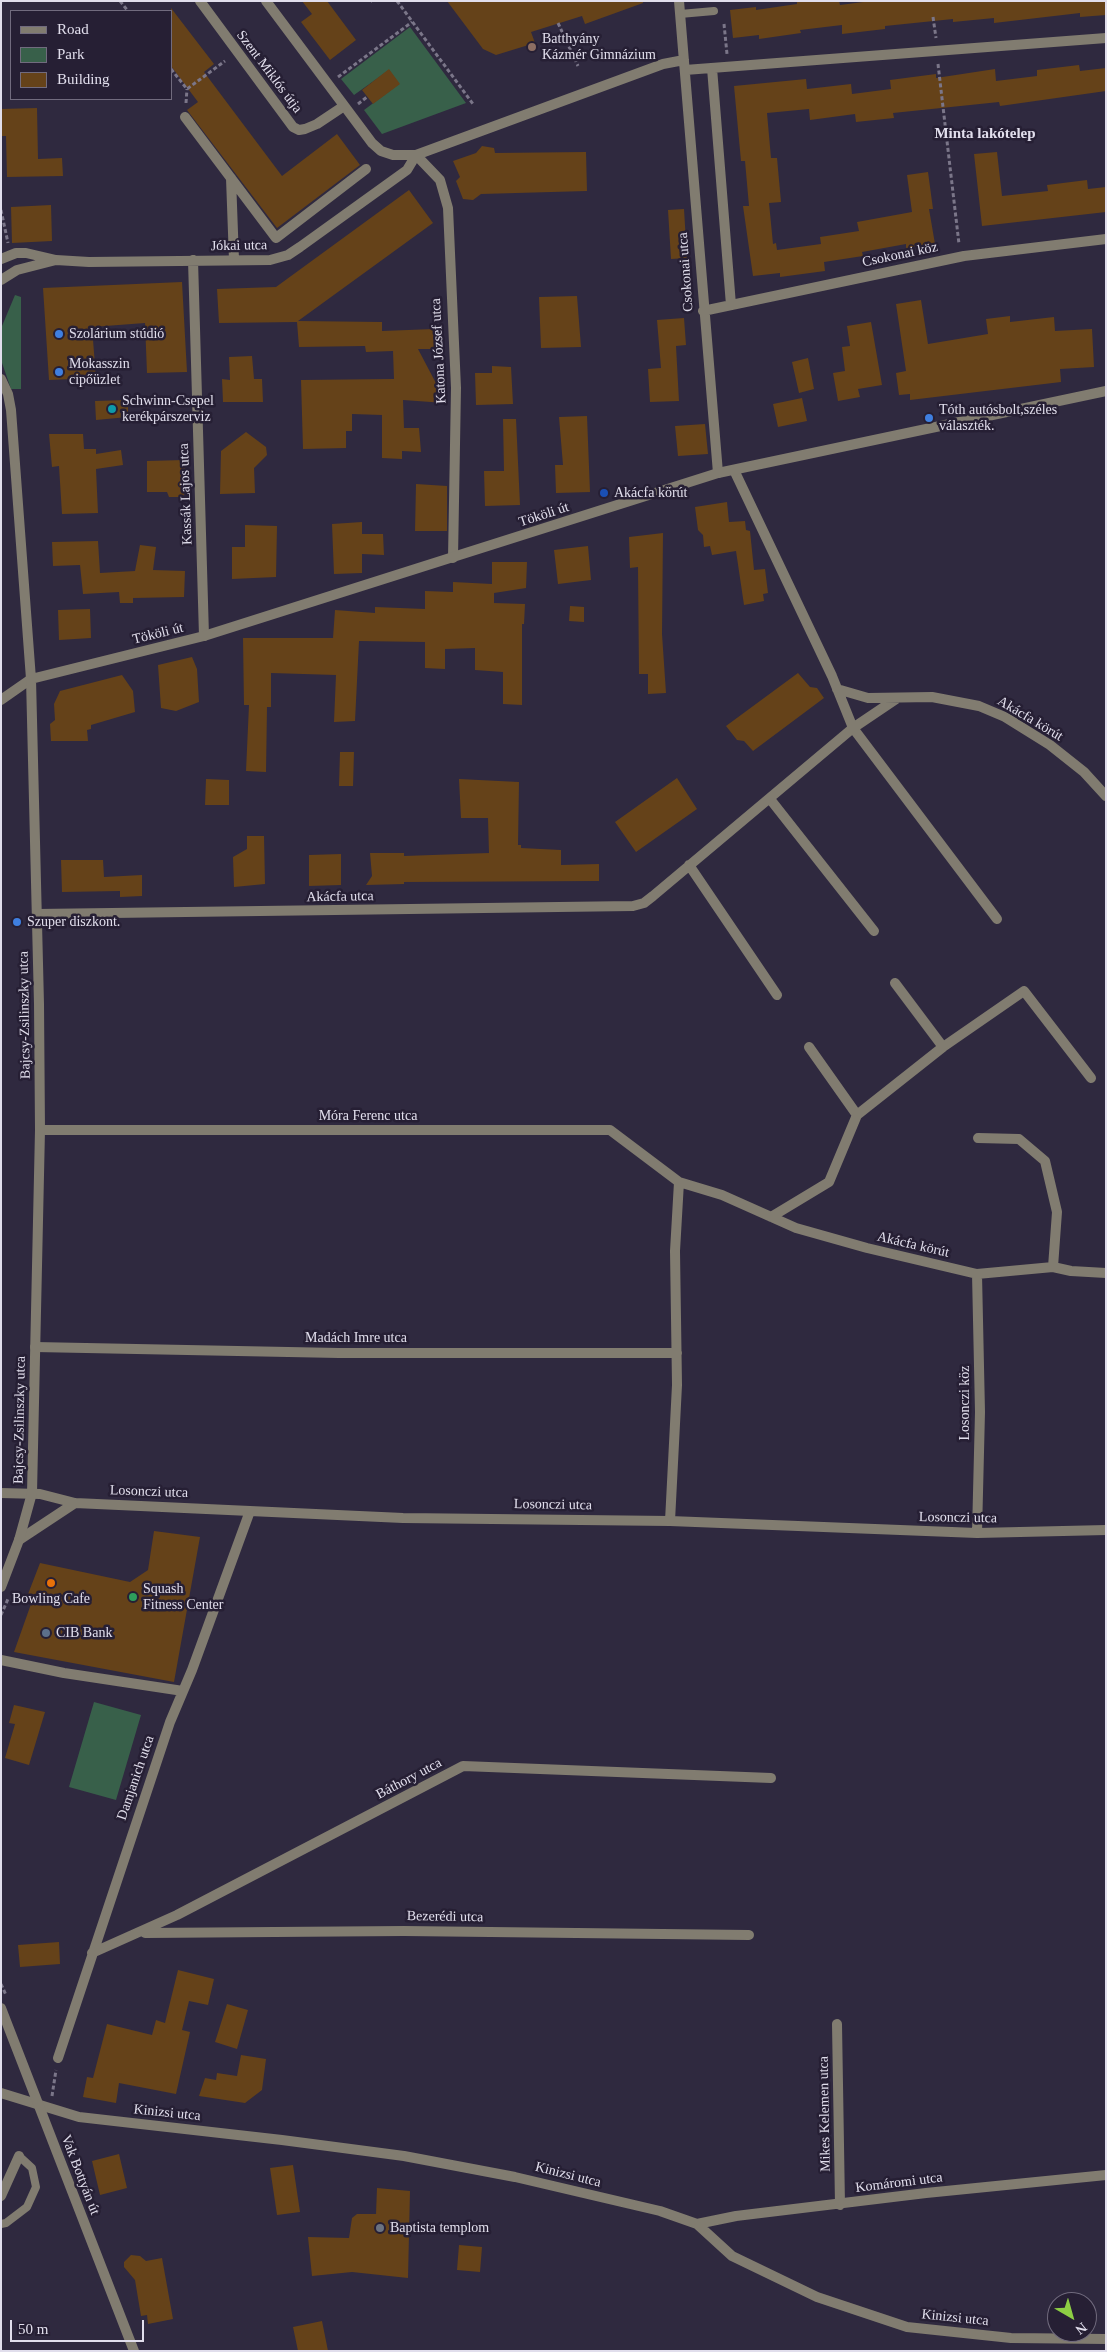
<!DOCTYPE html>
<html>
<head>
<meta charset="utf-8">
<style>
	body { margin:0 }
	#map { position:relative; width:1107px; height:2352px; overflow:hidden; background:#2f293f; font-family:Georgia,serif }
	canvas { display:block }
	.frame { position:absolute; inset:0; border:2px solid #e1deec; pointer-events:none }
	.legend { position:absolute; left:10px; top:10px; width:162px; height:90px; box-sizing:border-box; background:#261f34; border:1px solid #716b7e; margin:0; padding:6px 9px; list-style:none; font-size:15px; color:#e1deec }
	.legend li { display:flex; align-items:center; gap:10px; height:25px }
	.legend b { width:25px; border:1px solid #716b7e }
	.north { position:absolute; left:1047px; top:2292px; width:50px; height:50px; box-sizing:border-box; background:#261f34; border:1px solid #716b7e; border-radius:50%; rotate:142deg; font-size:14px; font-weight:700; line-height:20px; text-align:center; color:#e1deec }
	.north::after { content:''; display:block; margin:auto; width:18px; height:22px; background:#8dce44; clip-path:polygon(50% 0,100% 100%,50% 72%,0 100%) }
	.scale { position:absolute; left:10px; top:2320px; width:134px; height:22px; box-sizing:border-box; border:2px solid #e1deec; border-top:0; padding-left:6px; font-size:15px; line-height:18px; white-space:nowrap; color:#e1deec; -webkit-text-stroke:4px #261f34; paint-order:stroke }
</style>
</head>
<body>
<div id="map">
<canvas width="1107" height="2352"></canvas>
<div class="frame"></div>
<ul class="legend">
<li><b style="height:6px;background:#817c70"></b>Road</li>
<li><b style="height:14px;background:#38604a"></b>Park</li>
<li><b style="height:14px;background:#654219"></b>Building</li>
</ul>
<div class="north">N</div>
<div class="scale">50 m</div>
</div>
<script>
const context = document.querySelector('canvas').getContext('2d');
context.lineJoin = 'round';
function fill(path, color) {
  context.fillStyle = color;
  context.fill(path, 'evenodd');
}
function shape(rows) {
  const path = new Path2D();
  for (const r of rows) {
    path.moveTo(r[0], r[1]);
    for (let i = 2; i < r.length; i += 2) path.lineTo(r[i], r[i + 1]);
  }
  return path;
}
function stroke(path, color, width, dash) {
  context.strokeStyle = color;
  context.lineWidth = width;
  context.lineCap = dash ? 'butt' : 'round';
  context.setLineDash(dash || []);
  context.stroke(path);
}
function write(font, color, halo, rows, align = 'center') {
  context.font = font + ' Georgia,serif';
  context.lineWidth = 5;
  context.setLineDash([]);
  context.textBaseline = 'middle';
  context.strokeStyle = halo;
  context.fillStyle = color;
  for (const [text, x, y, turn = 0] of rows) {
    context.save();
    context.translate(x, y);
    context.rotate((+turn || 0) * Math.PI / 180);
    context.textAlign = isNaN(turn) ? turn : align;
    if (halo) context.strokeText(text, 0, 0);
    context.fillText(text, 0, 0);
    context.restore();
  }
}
const green = shape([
	[410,27,466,103,382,134,364,110,399,84,389,70,354,95,341,79],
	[15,295,21,297,21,389,11,389,1,360,2,326],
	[94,1702,141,1715,116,1800,69,1787]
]);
const building = shape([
	[302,1,327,1,356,40,330,60,301,22,312,14],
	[447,1,643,1,643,3,585,24,582,16,531,32,535,43,496,55,483,49],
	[797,1,839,1,840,5,871,1,1106,1,1106,15,1080,17,1080,13,994,23,994,18,953,22,953,19,885,26,885,29,842,34,842,25,800,30,801,33,759,39,759,35,733,38,730,10,756,7,756,10,797,4],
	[171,8,214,64,204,72,282,176,337,134,360,165,277,228,187,110,198,102,171,66],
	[1079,65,1080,71,1106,68,1106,91,1000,106,999,102,893,113,894,118,856,122,855,114,810,120,809,109,767,113,771,158,777,158,781,202,769,203,773,244,776,243,777,250,821,244,820,237,859,231,857,222,912,212,907,175,928,172,933,209,929,209,935,244,906,248,906,244,862,252,863,256,824,262,825,271,780,277,780,273,753,276,743,206,749,206,745,161,741,161,734,86,806,79,807,89,851,84,852,94,891,89,890,80,936,74,936,78,995,69,996,81,1037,76,1037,70],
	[389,69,400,84,373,104,362,90],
	[37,108,38,159,62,158,63,176,7,177,6,136,2,136,1,109],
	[482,146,494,148,495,153,586,152,587,191,481,194,473,200,463,199,456,181,460,177,453,161,476,153],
	[997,152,1002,196,1048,191,1047,185,1087,180,1088,189,1106,187,1106,212,982,226,974,154],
	[409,190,433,223,298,321,382,322,382,331,434,329,434,349,418,349,438,387,445,387,445,403,403,400,404,428,419,428,421,452,402,451,402,459,382,458,382,415,352,414,352,431,346,431,346,448,303,449,301,380,394,379,393,351,366,352,365,346,299,347,297,322,219,323,217,289,276,287],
	[51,205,52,241,12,243,11,207],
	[684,209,687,258,671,259,668,210],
	[182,282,187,372,147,373,145,323,92,327,96,378,49,380,43,288],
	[577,296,581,347,541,348,539,297],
	[921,300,928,344,988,334,986,319,1010,316,1010,322,1054,317,1055,331,1092,329,1094,367,1060,369,1061,382,910,400,910,394,899,395,896,373,906,371,896,304],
	[684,318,686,345,676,346,679,401,650,402,648,369,661,368,657,320],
	[871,322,882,385,858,389,860,397,838,401,833,373,845,371,842,347,850,346,847,326],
	[252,356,254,379,262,379,263,402,223,402,222,379,230,380,229,357],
	[808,358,814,389,799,393,792,362],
	[492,366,511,367,513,404,476,405,475,373,492,373],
	[802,398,807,421,778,427,773,404],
	[128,400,128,417,96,420,95,401],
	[587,416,590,492,556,493,555,465,563,465,559,417],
	[503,419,516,419,520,505,485,506,484,471,504,471],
	[705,424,708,454,678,456,675,426],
	[246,432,266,447,267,455,254,468,255,493,220,494,221,451],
	[49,434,83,434,84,449,96,449,96,454,121,450,123,465,96,469,98,513,62,514,59,466,52,467],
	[184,460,186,492,182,497,169,497,167,492,147,492,147,461],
	[416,484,447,486,447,531,415,531],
	[727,502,729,522,745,521,746,530,750,531,754,570,765,569,768,593,763,594,764,601,744,605,736,551,712,555,710,546,704,547,703,535,698,530,695,507],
	[362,522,362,534,383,534,384,555,362,554,362,573,334,574,332,524],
	[245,525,277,526,276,577,232,579,232,547,245,547],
	[663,533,662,634,666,693,648,694,648,674,639,674,638,567,630,568,629,537],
	[98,541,100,573,135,571,140,545,156,547,153,570,185,571,184,597,133,598,133,603,120,603,119,592,83,594,80,565,53,566,52,542],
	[588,546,591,580,558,584,554,550],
	[492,562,527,562,526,588,494,593,494,603,525,604,524,624,522,624,522,705,503,704,503,672,475,670,475,648,445,649,445,669,425,668,425,642,359,641,355,721,334,722,336,675,271,673,271,707,267,707,266,772,246,771,249,705,244,705,243,638,333,638,335,610,375,613,375,607,425,609,425,591,453,592,453,582,492,584],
	[570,606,584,607,584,622,569,621],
	[90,609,91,638,59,640,58,610],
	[192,657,197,669,199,702,176,711,161,708,158,665],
	[798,673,810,687,817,688,824,698,753,751,744,741,737,740,726,726],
	[122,675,133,691,135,712,91,725,91,729,87,730,88,741,51,741,50,724,55,720,54,704,60,691],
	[340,752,354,752,353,786,339,786],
	[677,778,697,809,636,852,615,822],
	[206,779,229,780,229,805,205,805],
	[459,779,519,782,518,845,521,845,521,848,561,850,561,865,599,864,599,881,404,882,404,884,366,885,372,876,370,853,404,853,404,856,489,853,488,818,461,818],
	[247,836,264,836,265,884,234,887,233,857,247,849],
	[341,854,341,885,309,886,309,855],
	[61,860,103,860,104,877,142,875,142,896,120,897,120,891,62,892],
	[154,1531,200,1537,174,1682,14,1652,31,1604,25,1602,40,1563,130,1582,148,1570],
	[14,1705,45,1712,29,1765,5,1758,15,1724,9,1723],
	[59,1942,60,1964,20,1967,18,1945],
	[178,1970,214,1979,208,2005,189,2001,182,2030,190,2032,176,2094,119,2083,116,2103,83,2097,87,2077,93,2078,107,2024,152,2035,156,2020,165,2023],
	[227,2004,248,2010,237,2049,215,2042],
	[241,2055,266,2059,262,2090,245,2103,199,2096,205,2078,216,2080,217,2073,237,2076],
	[119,2154,127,2188,100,2195,92,2161],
	[293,2165,300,2212,277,2215,270,2168],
	[377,2188,410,2191,408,2278,352,2272,312,2276,308,2237,349,2238,352,2218,357,2214,376,2214],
	[459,2245,482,2247,480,2272,457,2270],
	[131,2255,140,2256,146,2261,162,2258,173,2319,148,2324,147,2315,141,2316,135,2280,124,2267,124,2262],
	[322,2321,328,2351,298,2351,293,2327]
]);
const path = shape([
	[120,1,128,11],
	[371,1,372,1],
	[397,1,473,104],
	[933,17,936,38],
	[558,23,578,66],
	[724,24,727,54],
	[938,64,959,244],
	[171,69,187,89,225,61],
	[338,77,412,22],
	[186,103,187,89],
	[358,104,367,97],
	[1,210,8,243],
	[1,1615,8,1599],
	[1,1984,6,1995],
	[52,2096,56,2070]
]);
const service = shape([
	[680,14,714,11],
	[1,2224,6,2223,27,2207,36,2187,32,2168,19,2156]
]);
const minor = shape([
	[200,1,293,127,299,130,305,129,317,124,344,106],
	[266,1,372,143,381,151,393,155,416,155,663,64,684,60],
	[679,1,718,473],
	[712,68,731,305],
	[685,70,1106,38],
	[185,117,276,238,366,169],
	[231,178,234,260],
	[1,259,16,253,26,253,56,260,89,262,270,260,288,255,300,247,407,170,416,155,440,180,448,208,456,388,453,558],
	[193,260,204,636],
	[1,280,17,270,56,260],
	[703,311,964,256,1106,239],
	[734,470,832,676,853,728,997,919],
	[837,689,868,698,932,697,979,706,1005,717,1050,745,1084,772,1106,796],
	[1,700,31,679],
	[770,799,874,931],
	[689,865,777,995],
	[37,914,633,906,644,903,653,896,853,728,896,699],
	[809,1047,857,1115],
	[943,1047,1024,991,1091,1078],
	[40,1130,610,1130,679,1182,722,1195,796,1228,867,1248,977,1274,1053,1267,1071,1271,1106,1273],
	[978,1138,1019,1139,1045,1161,1057,1212,1053,1267],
	[771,1217,829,1182,857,1115,943,1047,895,983],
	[977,1274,980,1412,977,1533],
	[35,1347,339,1353,677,1353],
	[1,1493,40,1494,75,1503,403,1518,670,1521,977,1533,1106,1530],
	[670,1521,677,1385,675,1251,679,1182],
	[19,1540,75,1503],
	[1,1660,64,1673,183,1691],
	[145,1933,404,1931,749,1935],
	[92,1953,177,1915,463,1766,771,1778],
	[837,2024,840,2205],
	[58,2058,170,1722,192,1670,250,1511],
	[1,2093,79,2117,282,2140,404,2156,515,2177,660,2211,697,2224,732,2256,817,2297,907,2327,1011,2338,1106,2339],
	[1,2196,19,2156],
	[697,2224,736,2216,926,2193,1106,2175]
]);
const tertiary = shape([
	[1,379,8,394,11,410,31,679,39,1004,40,1130,32,1493,19,1540,1,1587],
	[31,679,204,636,718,473,1106,391],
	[1,2008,134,2351]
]);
const markers = [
	[532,47,5,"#8d6e63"],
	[59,334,5,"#3f7fe0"],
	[59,372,5,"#3f7fe0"],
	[112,409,5,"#0f9aa8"],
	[929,418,5,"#3f7fe0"],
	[604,493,5,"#1a4fb4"],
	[17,922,5,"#3f7fe0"],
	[51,1583,5,"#e8710a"],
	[133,1597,5,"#2e9e5b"],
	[46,1633,5,"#5c6f8a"],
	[380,2228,5,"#6b7280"]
];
const poiNames = [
	["Batthyány",542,39],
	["Kázmér Gimnázium",542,55],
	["Szolárium stúdió",69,334],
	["Mokasszin",69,364],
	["cipőüzlet",69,380],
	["Schwinn-Csepel",122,401],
	["kerékpárszerviz",122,417],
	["Tóth autósbolt,széles",939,410],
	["választék.",939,426],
	["Akácfa körút",614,493],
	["Szuper diszkont.",27,922],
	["Squash",143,1589],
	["Fitness Center",143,1605],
	["Bowling Cafe",51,1599,"center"],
	["CIB Bank",56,1633],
	["Baptista templom",390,2228]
];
const streetNames = [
	["Szent Miklós útja",269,72,53],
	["Jókai utca",239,246,-1],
	["Csokonai köz",900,255,-12],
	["Csokonai utca",686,272,-94],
	["Katona József utca",439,351,-93],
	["Kassák Lajos utca",186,494,-92],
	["Tököli út",544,515,-18],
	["Tököli út",158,634,-14],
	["Akácfa körút",1030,719,31],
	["Akácfa utca",340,897,-1],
	["Bajcsy-Zsilinszky utca",25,1015,-91],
	["Móra Ferenc utca",368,1116],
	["Akácfa körút",913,1245,13],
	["Madách Imre utca",356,1338],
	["Losonczi köz",965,1403,-90],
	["Bajcsy-Zsilinszky utca",20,1420,-89],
	["Losonczi utca",149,1492,2],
	["Losonczi utca",553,1505,1],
	["Losonczi utca",958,1518,1],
	["Damjanich utca",136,1778,-71],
	["Báthory utca",409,1779,-28],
	["Bezerédi utca",445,1917,1],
	["Kinizsi utca",167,2113,6],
	["Mikes Kelemen utca",825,2114,-91],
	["Vak Bottyán út",80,2175,69],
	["Kinizsi utca",568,2175,14],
	["Komáromi utca",899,2183,-7],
	["Kinizsi utca",955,2318,6]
];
const neighbourhoodNames = [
	["Minta lakótelep",985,134]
];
fill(green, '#38604a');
fill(building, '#654219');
stroke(path, '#7b7689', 3, [4, 2.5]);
stroke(service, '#817c70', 8);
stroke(minor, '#817c70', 10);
stroke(tertiary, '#817c70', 10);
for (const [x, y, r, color] of markers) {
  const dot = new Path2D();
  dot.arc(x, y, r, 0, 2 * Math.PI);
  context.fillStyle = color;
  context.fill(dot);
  stroke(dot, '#261f34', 2);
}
write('14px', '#e1deec', '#261f34', poiNames, 'left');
write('14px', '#e1deec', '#261f34', streetNames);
write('bold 15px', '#e1deec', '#261f34', neighbourhoodNames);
</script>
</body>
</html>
